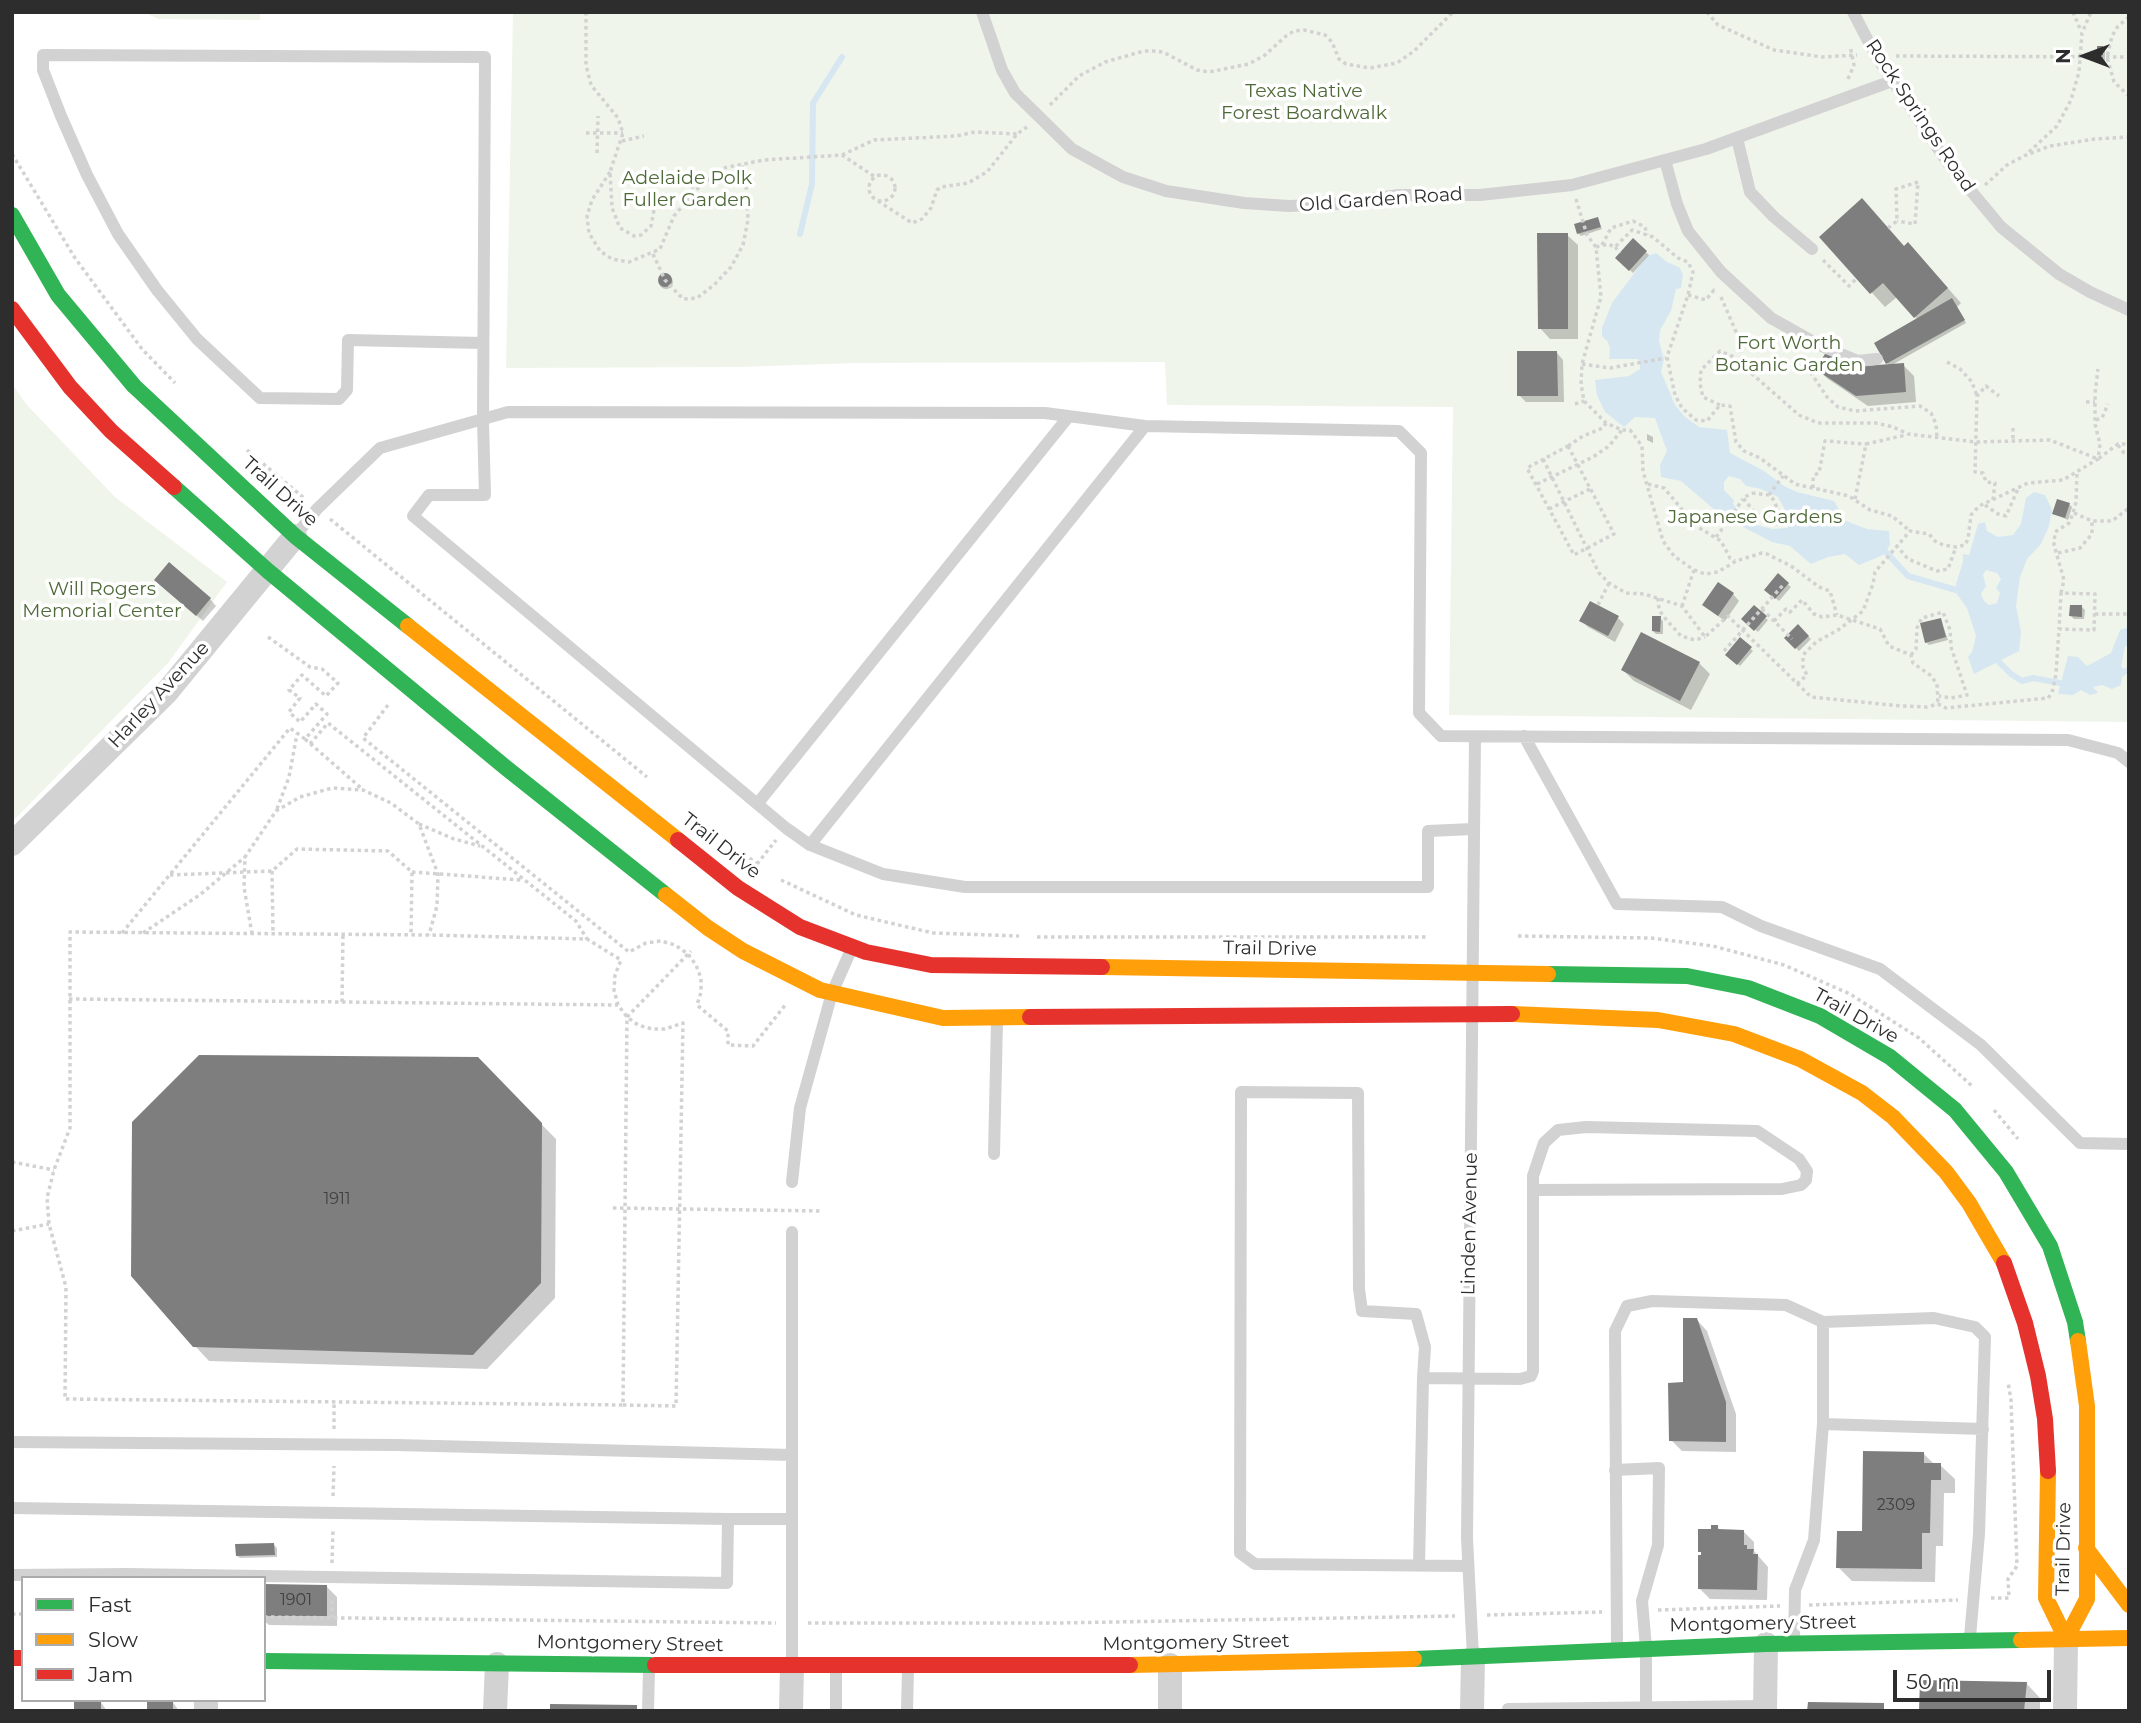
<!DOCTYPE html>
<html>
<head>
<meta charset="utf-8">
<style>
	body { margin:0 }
	#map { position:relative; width:2141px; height:1723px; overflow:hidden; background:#fff; font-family:Montserrat,sans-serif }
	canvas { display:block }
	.frame { position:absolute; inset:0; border:14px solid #2d2d2d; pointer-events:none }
	.legend { position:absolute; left:21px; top:1576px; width:245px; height:126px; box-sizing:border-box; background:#fff; border:2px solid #ababab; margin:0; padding:9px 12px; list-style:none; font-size:21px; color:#2d2d2d }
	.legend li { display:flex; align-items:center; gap:14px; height:35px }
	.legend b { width:35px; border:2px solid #ababab }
	.north { position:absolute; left:2050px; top:21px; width:70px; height:70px; -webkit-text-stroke:5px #fff; paint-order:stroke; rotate:270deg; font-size:19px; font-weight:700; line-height:28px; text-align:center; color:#2d2d2d }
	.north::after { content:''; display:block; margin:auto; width:24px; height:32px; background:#2d2d2d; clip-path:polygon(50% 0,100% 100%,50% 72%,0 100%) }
	.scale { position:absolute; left:1893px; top:1670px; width:158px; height:32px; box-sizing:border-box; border:4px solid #2d2d2d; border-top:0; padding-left:9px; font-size:21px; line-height:24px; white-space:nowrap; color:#2d2d2d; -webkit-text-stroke:5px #fff; paint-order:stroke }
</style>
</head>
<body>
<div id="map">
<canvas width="2141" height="1723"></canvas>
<div class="frame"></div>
<ul class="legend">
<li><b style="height:9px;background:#30b455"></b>Fast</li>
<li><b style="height:9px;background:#ff9f0a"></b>Slow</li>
<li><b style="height:9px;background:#e5322d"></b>Jam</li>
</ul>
<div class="north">N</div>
<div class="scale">50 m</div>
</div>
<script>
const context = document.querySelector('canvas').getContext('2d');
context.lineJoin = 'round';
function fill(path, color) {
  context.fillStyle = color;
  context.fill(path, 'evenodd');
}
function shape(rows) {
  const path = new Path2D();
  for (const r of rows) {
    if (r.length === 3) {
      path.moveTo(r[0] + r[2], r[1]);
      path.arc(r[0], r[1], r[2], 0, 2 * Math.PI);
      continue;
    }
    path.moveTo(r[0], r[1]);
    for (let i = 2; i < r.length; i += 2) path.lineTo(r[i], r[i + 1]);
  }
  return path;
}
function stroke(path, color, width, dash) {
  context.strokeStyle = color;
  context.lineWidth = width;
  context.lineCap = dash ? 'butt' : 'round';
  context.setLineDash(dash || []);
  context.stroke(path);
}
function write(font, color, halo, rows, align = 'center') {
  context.font = font + ' Montserrat,sans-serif';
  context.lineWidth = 7;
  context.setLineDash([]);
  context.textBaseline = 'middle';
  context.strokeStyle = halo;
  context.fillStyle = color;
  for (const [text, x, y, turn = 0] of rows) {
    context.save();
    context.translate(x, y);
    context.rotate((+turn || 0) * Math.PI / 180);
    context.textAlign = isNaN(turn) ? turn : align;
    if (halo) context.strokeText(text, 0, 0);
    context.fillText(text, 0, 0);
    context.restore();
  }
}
const green = shape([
	[144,12,260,12,260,20,158,19],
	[513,12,2129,12,2129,722,1449,715,1453,407,1167,405,1165,362,855,363,739,367,506,368],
	[12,384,27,405,115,497,227,582,168,663,12,822]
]);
const water = shape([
	[1656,253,1667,262,1679,267,1683,274,1681,288,1676,289,1671,311,1660,330,1659,341,1664,359,1661,372,1675,405,1684,416,1699,427,1727,430,1730,453,1764,471,1784,486,1797,492,1834,501,1846,521,1867,529,1889,531,1890,545,1883,555,1859,565,1845,554,1828,557,1811,564,1790,546,1772,542,1722,516,1681,481,1661,477,1660,465,1667,451,1655,418,1635,417,1624,427,1605,412,1597,395,1595,380,1629,376,1640,369,1640,363,1638,359,1609,359,1610,349,1608,342,1602,336,1602,328,1612,303,1647,256],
	[1729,476,1740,479,1746,486,1761,489,1778,497,1784,508,1788,528,1773,529,1756,525,1739,512,1733,504,1734,500,1724,490,1724,482],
	[2034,492,2045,495,2052,510,2049,526,2041,544,2027,559,2020,577,2016,606,2021,632,2019,651,1974,674,1968,657,1972,652,1976,636,1967,608,1956,593,1956,584,1963,562,1963,554,1969,555,1978,524,1985,522,1987,531,1998,537,2013,535,2021,524,2026,498],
	[1986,570,1997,573,2001,579,1996,588,2000,593,1997,603,1989,605,1984,601,1981,594,1986,586,1983,575],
	[2129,627,2129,647,2125,646,2121,667,2125,669,2129,666,2129,672,2122,677,2121,685,2112,689,2102,685,2093,687,2098,693,2090,695,2081,690,2073,695,2058,694,2068,656,2078,657,2087,666,2111,653,2120,630]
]);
const shadow = shape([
	[2102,48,2105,50,2105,65,2099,62],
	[1597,219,1602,229,1581,236,1578,233],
	[1567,235,1578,245,1578,339,1550,339,1540,328],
	[1821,237,1922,259,1961,303,1957,307,1966,323,1890,366,1887,363,1918,320,1897,297,1885,307],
	[1633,240,1649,255,1633,273,1617,258],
	[666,282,7],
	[1557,353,1563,360,1564,402,1526,402,1519,395],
	[1903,365,1914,376,1916,402,1868,406,1828,379,1817,369],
	[1647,434,1653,437,1653,443,1647,440],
	[2069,504,2072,507,2068,520,2054,514],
	[1778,576,1791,587,1779,601,1766,590],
	[163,586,210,599,216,606,203,621],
	[1733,594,1739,601,1725,621,1711,611],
	[2082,607,2085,610,2084,619,2074,619,2071,616],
	[1754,608,1768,620,1758,632,1744,619],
	[1618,618,1624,624,1615,642,1588,627,1582,621],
	[1660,618,1663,621,1663,634,1656,634,1653,631],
	[1941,620,1948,640,1929,645,1926,642],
	[1798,626,1811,639,1799,651,1786,638],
	[1740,640,1753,651,1740,666,1728,655],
	[1699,663,1710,674,1691,710,1634,681,1623,670],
	[477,1059,556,1139,555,1298,487,1369,209,1361,195,1346],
	[1697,1320,1707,1331,1736,1414,1736,1452,1682,1451,1671,1440],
	[1923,1453,1935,1465,1940,1465,1955,1479,1955,1493,1944,1493,1943,1546,1936,1546,1935,1582,1852,1581,1838,1567],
	[1717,1527,1721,1531,1743,1531,1754,1542,1754,1551,1768,1567,1767,1600,1710,1599,1700,1589,1703,1554,1700,1551],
	[274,1545,277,1548,277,1557,240,1558,237,1556],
	[264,1586,327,1587,337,1597,337,1626,269,1625,264,1621],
	[2026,1683,2040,1698,2040,1711,1921,1711],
	[100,1701,107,1711,76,1711],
	[172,1701,179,1711,149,1711]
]);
const stream = shape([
	[800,234,812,184,813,103,842,57],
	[1885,551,1908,576,1956,590],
	[1998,661,2011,674,2022,681,2033,678,2060,683]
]);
const building = shape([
	[2097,46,2103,46,2103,62,2097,62],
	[1862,198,1904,246,1908,242,1948,288,1914,318,1883,283,1870,294,1819,237],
	[1598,217,1601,227,1577,234,1574,224],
	[1537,233,1568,233,1568,329,1538,329],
	[1633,238,1647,251,1629,271,1615,258],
	[665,280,7],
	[1952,298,1965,320,1886,364,1874,343],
	[1517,351,1557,351,1558,396,1517,396],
	[1827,351,1851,367,1904,363,1906,392,1856,396,1815,369],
	[2057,499,2070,503,2065,518,2052,514],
	[169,562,211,598,196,616,154,580],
	[1778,573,1789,583,1775,599,1764,590],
	[1718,582,1734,593,1718,616,1702,605],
	[1590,601,1619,616,1608,636,1579,621],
	[1754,605,1767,616,1754,631,1741,619],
	[2070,605,2082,605,2082,617,2069,616],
	[1652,616,1661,616,1660,632,1652,631],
	[1941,618,1946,637,1925,643,1920,623],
	[1798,624,1809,636,1795,649,1784,638],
	[1641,632,1700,662,1680,701,1621,670],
	[1740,637,1752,647,1737,665,1725,655],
	[199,1055,478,1057,542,1123,541,1283,473,1355,193,1347,131,1276,132,1122],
	[1683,1318,1697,1318,1726,1402,1726,1442,1669,1441,1668,1383,1683,1382],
	[1863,1451,1924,1452,1924,1463,1941,1463,1941,1480,1931,1480,1930,1533,1922,1533,1922,1569,1836,1568,1837,1531,1862,1531],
	[1711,1525,1718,1525,1718,1529,1744,1530,1744,1545,1747,1545,1747,1549,1754,1549,1753,1554,1758,1554,1757,1590,1698,1589,1698,1555,1701,1555,1701,1552,1698,1552,1698,1529,1711,1529],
	[274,1543,275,1555,236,1556,235,1544],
	[264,1584,327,1585,327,1616,264,1616],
	[1920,1680,2027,1682,2024,1711,1919,1711],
	[74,1700,101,1700,101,1711,74,1711],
	[147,1700,173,1700,173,1711,147,1711],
	[1808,1702,1884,1703,1884,1711,1807,1711],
	[550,1704,637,1705,637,1711,550,1711]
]);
const path = shape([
	[586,12,586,65,591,85,618,118,623,133,610,172,612,208,620,228,634,236,641,235,651,226,654,210,650,191,653,183,659,177,668,174,677,174,696,190],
	[1707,12,1718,25,1774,50,1822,57,1857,55],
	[2073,12,2081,31],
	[2129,17,2118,26,2112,36,2107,57,2114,82,2129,96],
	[2129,49,2129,65],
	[1896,56,2129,57],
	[1848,79,1854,65,1850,46],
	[1050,105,1079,76,1105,62,1144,51,1156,51,1163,52,1197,70,1209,72,1249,64,1265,55,1286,36,1294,31,1304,30,1325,35,1332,42,1339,59,1346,64,1370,68,1397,63,1414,51,1453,12],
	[586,133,623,133],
	[622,141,644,136],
	[2029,152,2057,126,2071,100,2079,72,2082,33,2091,12],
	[597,153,598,116],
	[12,154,75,258,142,349,175,383],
	[842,155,874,140,956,136,975,132,1017,134],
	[610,172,592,200,587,216,589,233,600,251,612,259,629,262,660,249,674,216,696,190,723,168,764,160,842,155,875,177],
	[882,188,13],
	[1985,185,2007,165,2026,155,2050,146,2095,139,2129,137],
	[1576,199,1587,235,1596,247,1601,297,1582,364,1581,384,1584,401,1606,423,1622,430,1630,430,1642,446,1643,471,1663,541,1674,556,1694,570,1682,606],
	[878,201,912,223,922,219,931,208,937,190,941,187,968,183,987,172,1017,134,1027,127],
	[1888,228,1897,221,1896,189,1918,182,1915,224,1897,221],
	[1602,245,1611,228,1633,221,1645,227,1647,235],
	[1596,247,1608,244,1615,247,1632,230,1653,237,1678,258,1688,262,1693,272,1688,295,1667,357,1675,395,1682,408,1696,420,1707,421,1720,405,1730,406,1736,442,1744,451,1760,458,1795,484,1849,496,1870,510,1892,516,1910,531],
	[1615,247,1620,253],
	[653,254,665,280,683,299,697,298,714,285,731,267,743,245,748,220,747,193,742,163],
	[1823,260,1849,286,1856,279],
	[1688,295,1706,300,1714,290,1715,291],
	[1721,297,1737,334,1743,366,1799,415,1818,423,1876,423,1893,427,1908,434,1976,442,2050,440,2098,459,2118,444,2129,444],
	[1812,359,1809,365,1811,373,1827,397,1838,407,1855,411,1920,406,1931,413,1936,424,1937,438],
	[1947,362,1960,369,1972,382,1977,396],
	[1582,364,1610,368,1666,358],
	[2086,402,2095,402],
	[1575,404,1584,401],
	[1720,405,1703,397,1700,384,1701,370,1720,351,1734,357,1742,365],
	[2096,420,2102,418,2108,404],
	[2013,428,2013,441],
	[2118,445,2124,453,2129,455],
	[1568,446,1614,534,1574,555,1527,468,1568,446],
	[1568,446,1583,436,1603,428,1606,423],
	[247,450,305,499],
	[1543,459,1599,573,1609,583,1626,593,1644,594,1682,606,1705,637,1728,616,1811,697,1901,706,1927,707,1938,704,1946,708,2048,698,2052,693,2056,674,2059,629,2094,630,2095,594,2061,593,2059,629],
	[1537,484,1593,457,1609,446,1622,430],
	[1648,484,1664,488,1696,526,1721,541,1730,558,1735,561],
	[1813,488,1813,480,1814,475,1819,473,1825,441,1866,444],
	[1752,493,1769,495,1773,499,1781,516,1778,524,1767,521,1755,513,1743,498,1752,493],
	[1769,495,1783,476],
	[1855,499,1866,444,1906,435],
	[1993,500,1995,483,1986,482,1983,473,1975,472,1977,396,1986,386,1999,396],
	[1985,505,1998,514,2006,516,2018,489],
	[1549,509,1590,489],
	[2074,513,2092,521,2112,521,2129,508],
	[330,519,647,777],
	[1716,537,1721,531,1724,519,1731,510,1734,512,1743,499],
	[1896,545,1908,559,1937,571,1948,569,1956,547],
	[2058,553,2080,548,2092,534,2092,521],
	[1694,570,1705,574,1718,572,1736,561,1762,553,1767,554,1791,566,1819,587,1830,591,1837,615],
	[2061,593,2064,580,2054,545,2055,532,2069,523,2073,513,2076,502,2077,473],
	[1658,598,1659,609,1663,616,1681,636,1695,640,1705,637],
	[1598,605,1609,583],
	[1762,609,1792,639],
	[2095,614,2129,614],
	[1774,621,1786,609,1790,612,1802,600,1814,614,1822,617,1837,615,1880,629,1889,646,1911,655,1913,663,1930,675,1937,684,1938,704],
	[268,637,310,667,322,669,338,683,326,696,302,675,289,690,300,698,289,712,300,722,316,704,327,714,305,739,361,788],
	[1724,651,1784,584],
	[1911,655,1916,649,1917,628,1922,618,1943,612,1950,630,1951,647,1967,695,1951,698,1939,696],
	[1797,684,1807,675,1803,667,1803,655,1816,642,1838,630,1863,611,1873,584,1875,572,1910,531,1929,534,1935,541,1943,545,1956,547,1965,545,1968,539,1971,515,1979,506,2028,483,2063,480,2098,459,2100,444,2095,424,2095,394,2098,369],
	[388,705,363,738,629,952,646,943,661,941,675,945,688,954,696,965,701,978,701,992,697,1005,728,1031,728,1045,753,1046,786,1004],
	[310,744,328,723,576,921,587,939],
	[277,809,289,777,297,734],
	[419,824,454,839,480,846],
	[744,854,760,866],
	[757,864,776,840],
	[272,871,273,934],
	[412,872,521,880],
	[170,875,272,871,297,849,388,851,412,872,411,935],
	[781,880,856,915,933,933,1019,936],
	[122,933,290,728,305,739],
	[143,933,201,894,245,857],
	[252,934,244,887,245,857,276,811,300,797,332,788,363,790,391,803,419,824,438,874,437,906,429,935],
	[1518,936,1651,938,1713,946,1784,965,1850,994,1919,1038,1972,1086],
	[1037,937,1427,937],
	[69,999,618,1005],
	[342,1002,343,934],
	[1994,1110,2018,1139],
	[12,1162,54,1170],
	[613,1208,823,1211],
	[12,1231,49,1224],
	[623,1405,676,1406,683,1023,665,1029,652,1029,638,1025,627,1017,618,1005,614,990,615,975,621,960,587,939,429,935,70,932,70,1128,54,1170,47,1198,49,1224,66,1287,65,1399,623,1405,627,1017,691,951],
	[334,1429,334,1402],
	[333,1496,334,1466],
	[332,1563,333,1529],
	[1991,1598,2009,1598,2008,1579,2017,1566,2011,1400,2008,1382],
	[1809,1605,1958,1600],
	[1658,1610,1780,1606],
	[12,1614,23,1614],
	[1487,1615,1602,1612],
	[264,1617,776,1623],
	[332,1618,332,1600],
	[808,1623,1057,1623,1455,1616]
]);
const lane = shape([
	[982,12,1002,70,1015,93,1072,149,1123,177,1166,191,1244,203,1289,206,1339,204,1399,195,1480,195,1572,185,1706,149,1892,81],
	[1853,12,1876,56,1947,162,2001,227,2059,274,2090,292,2129,310],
	[1737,138,1750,192,1774,217,1812,249],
	[1665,160,1677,204,1688,231,1721,272,1771,318,1819,345,1858,361,1877,359],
	[483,343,348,340,347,390,339,399,260,398,197,339,157,290,118,234,87,175,61,116,43,70,43,55,485,57,483,421,485,495,429,495,413,516,786,828,810,845,883,874,965,887,1428,887,1428,831,1473,829],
	[296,535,317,509,380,448,508,412,1045,413,1145,426,1399,431,1421,453,1419,713,1441,736,2068,740,2118,753,2129,762],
	[1524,736,1617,904,1722,907,1761,926,1880,969,1981,1045,2080,1143,2129,1144],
	[758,803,1069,416],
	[810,845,1145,426],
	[994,1154,997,1021],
	[792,1182,800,1108,832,993,851,950],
	[1423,1378,1425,1347,1416,1314,1362,1311,1359,1289,1358,1093,1241,1092,1240,1553,1255,1564,1468,1566],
	[1823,1424,1983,1429],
	[12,1442,396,1445,792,1455],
	[1615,1470,1659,1468,1658,1545,1642,1601,1646,1648,1646,1711],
	[12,1508,728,1519],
	[1419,1566,1423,1378,1520,1379,1531,1376,1533,1371,1533,1176,1544,1143,1558,1130,1586,1127,1757,1131,1799,1159,1807,1171,1806,1180,1801,1185,1782,1189,1533,1190],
	[12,1575,127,1574,727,1583,728,1519,792,1519],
	[1794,1640,1795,1590,1814,1540,1823,1424,1823,1322,1934,1318,1975,1327,1985,1337,1979,1534,1970,1637],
	[1617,1646,1615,1331,1627,1306,1652,1301,1786,1305,1823,1322],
	[1473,1657,1467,1538,1475,737],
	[792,1666,792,1232],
	[836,1669,836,1711],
	[1508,1709,1765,1706],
	[648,1711,649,1669],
	[907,1711,908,1669]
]);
const street = shape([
	[12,844,166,693,295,536],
	[206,1711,206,1700],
	[495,1711,497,1664],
	[791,1711,792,1667],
	[1170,1711,1170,1665],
	[1472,1711,1473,1658],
	[1765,1711,1766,1644],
	[2065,1711,2066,1639]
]);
const fast = shape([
	[12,215,58,295,134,386,295,536,408,626],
	[174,487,268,571,505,767,666,895],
	[1548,974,1687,976,1748,988,1820,1016,1890,1057,1955,1110,2006,1172,2050,1246,2075,1322,2078,1341],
	[1414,1659,1766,1644,2021,1640],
	[264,1661,655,1665]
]);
const slow = shape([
	[408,626,678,840],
	[666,895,708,928,743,951,820,990,943,1018,1030,1017],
	[1102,967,1548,974],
	[1512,1014,1658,1020,1734,1034,1800,1059,1862,1093,1893,1117,1946,1172,1969,1203,2004,1263],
	[2048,1471,2046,1598,2066,1639],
	[2086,1548,2129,1605],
	[2066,1639,2087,1599,2087,1406,2078,1341],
	[2021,1640,2129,1638],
	[1130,1665,1414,1659]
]);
const jam = shape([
	[12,309,70,387,111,431,174,487],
	[678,840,738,888,800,927,866,952,931,965,1102,967],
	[1030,1017,1512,1014],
	[2004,1263,2025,1323,2038,1376,2045,1419,2048,1471],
	[12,1658,23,1658],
	[655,1665,1130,1665]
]);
const numberNames = [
	["1911",337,1199],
	["2309",1896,1505],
	["1901",296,1600]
];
const parkNames = [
	["Texas Native",1304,91],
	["Forest Boardwalk",1304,113],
	["Adelaide Polk",687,178],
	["Fuller Garden",687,200],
	["Fort Worth",1789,343],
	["Botanic Garden",1789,365],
	["Japanese Gardens",1755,517],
	["Will Rogers",102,589],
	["Memorial Center",102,611]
];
const streetNames = [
	["Rock Springs Road",1920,116,56],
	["Old Garden Road",1381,200,-4],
	["Trail Drive",280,492,42],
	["Harley Avenue",159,695,-47],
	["Trail Drive",721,846,38],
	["Trail Drive",1270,949,1],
	["Trail Drive",1856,1016,29],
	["Linden Avenue",1470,1224,-89],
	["Trail Drive",2064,1549,-89],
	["Montgomery Street",1763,1624,-1],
	["Montgomery Street",1196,1643,-1],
	["Montgomery Street",630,1644,1]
];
fill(green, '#f0f5eb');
fill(water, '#d6e7f2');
fill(shadow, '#0003');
stroke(stream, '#d6e7f2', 6);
fill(building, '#7e7e7e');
stroke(path, '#d2d2d2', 3.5, [3.5, 3.5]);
stroke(lane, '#d2d2d2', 12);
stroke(street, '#d2d2d2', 24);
stroke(fast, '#30b455', 16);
stroke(slow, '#ff9f0a', 16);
stroke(jam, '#e5322d', 16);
write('16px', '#414141', null, numberNames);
write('19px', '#4f6a39', '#fff', parkNames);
write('19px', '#2d2d2d', '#fff', streetNames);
</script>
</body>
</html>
